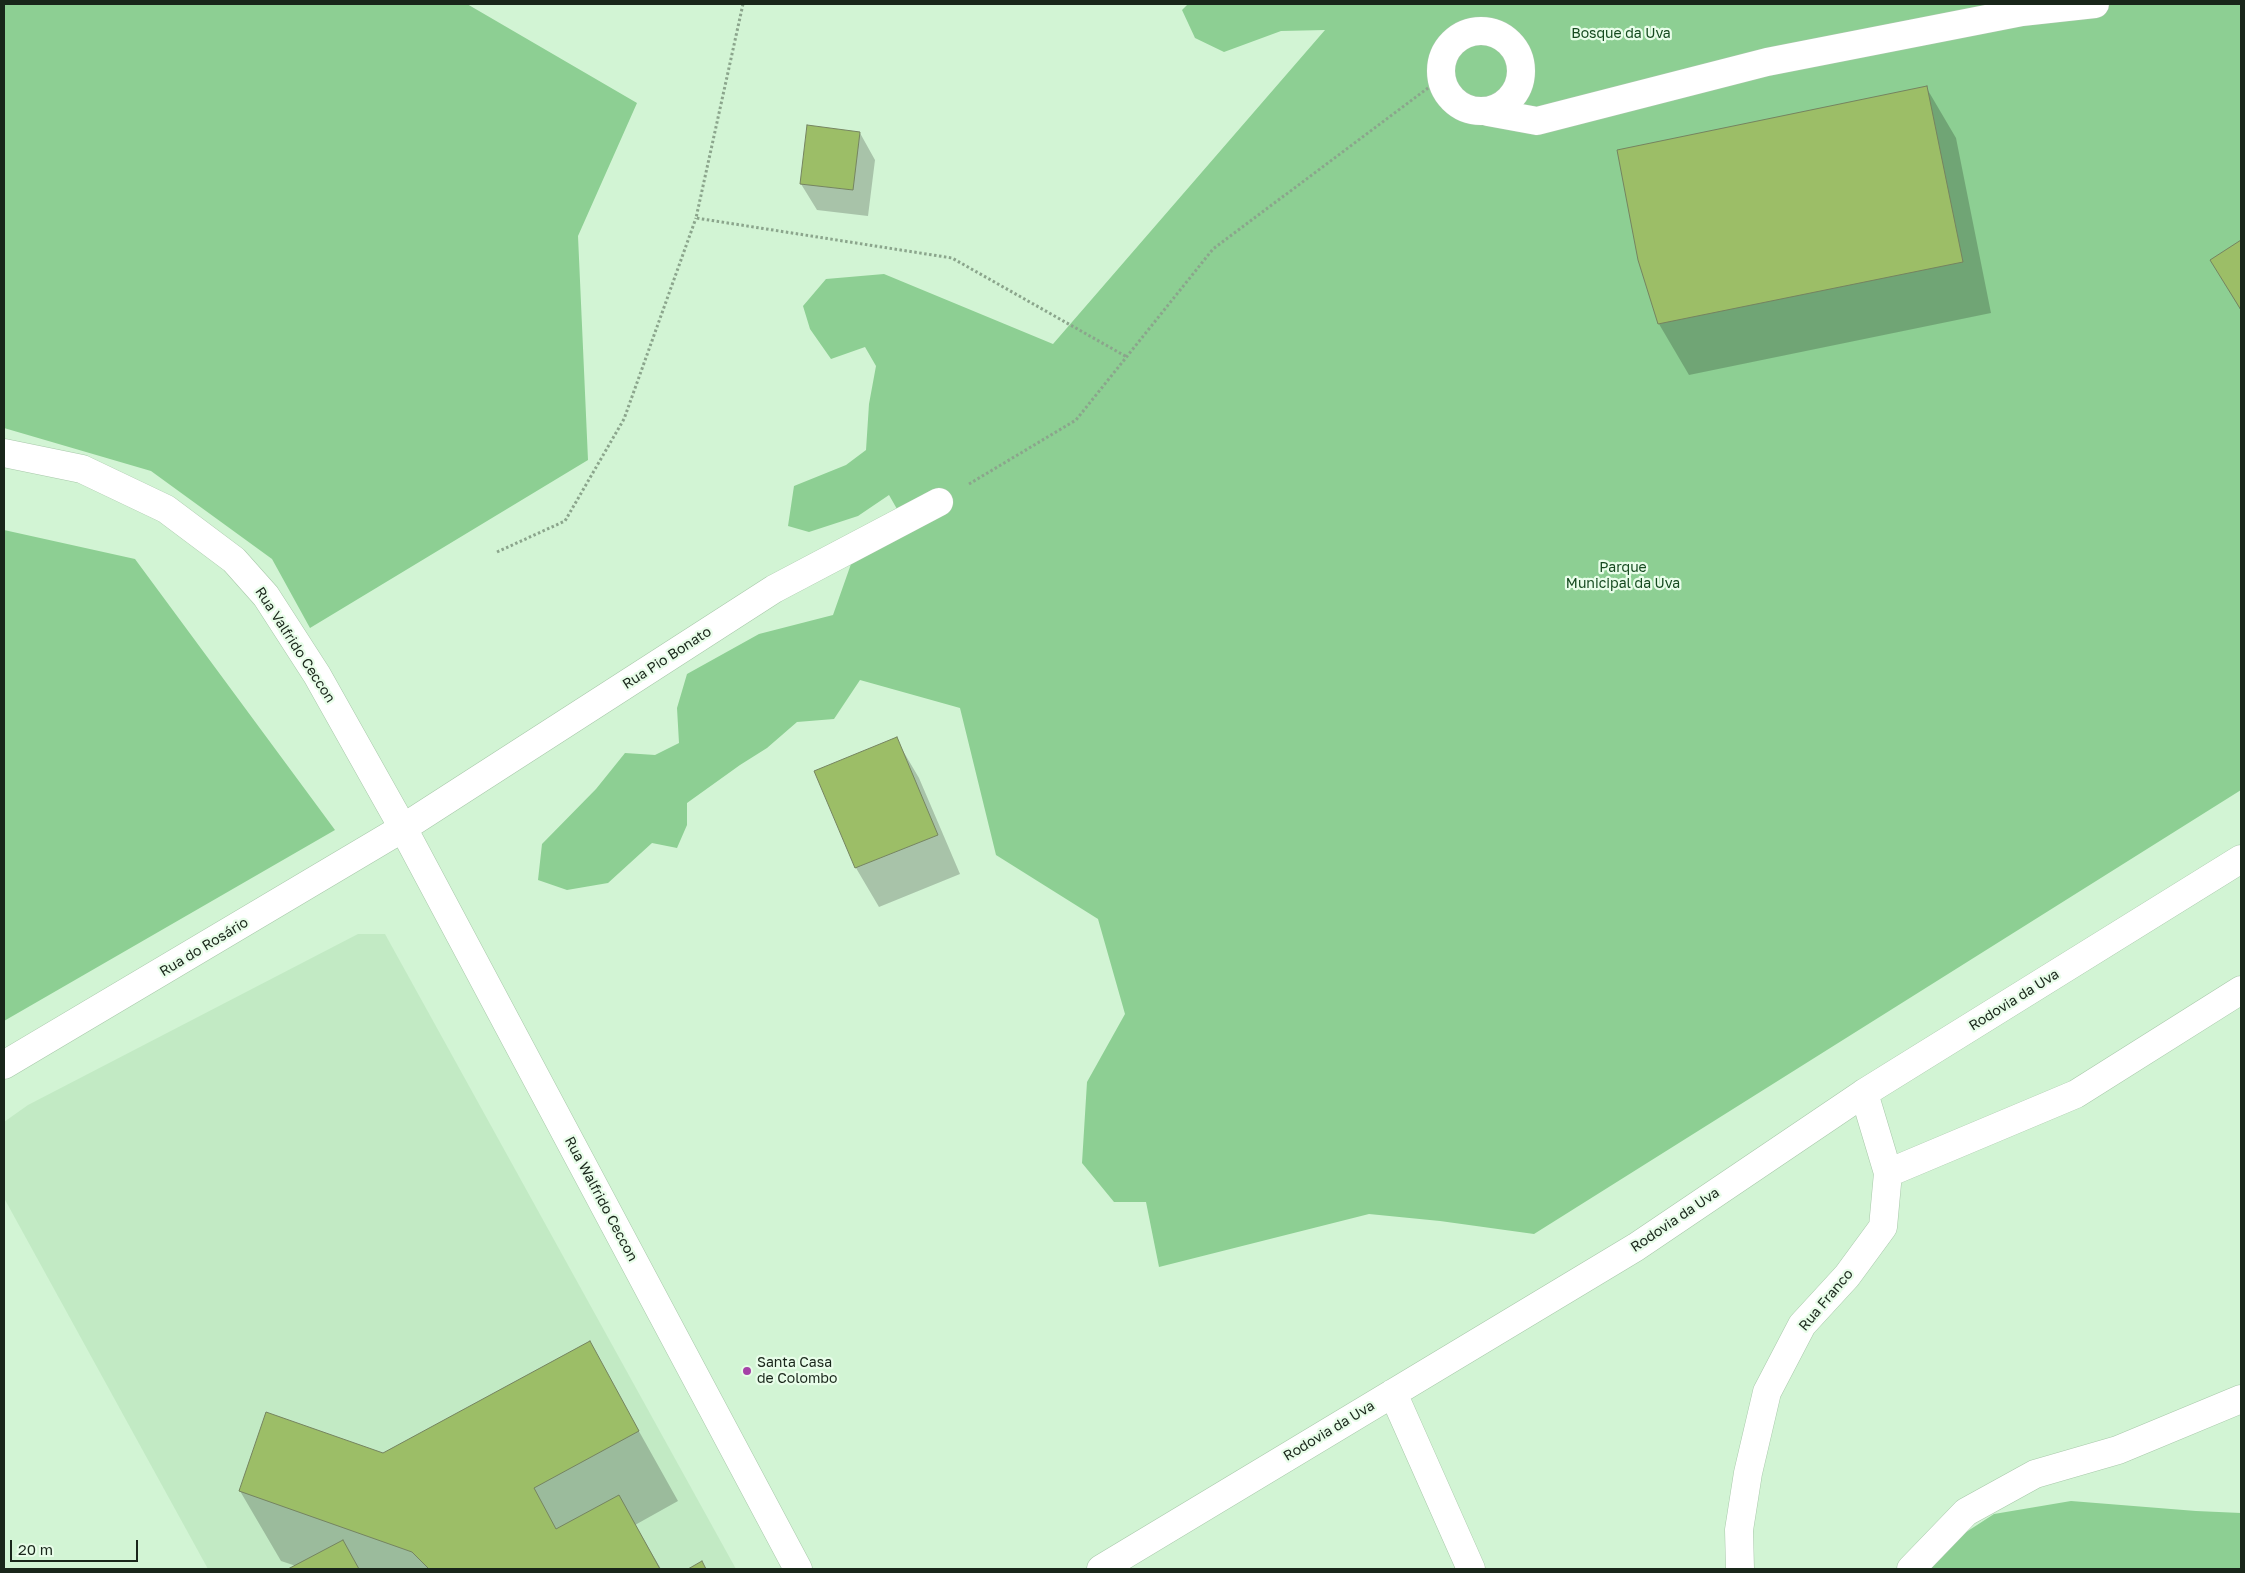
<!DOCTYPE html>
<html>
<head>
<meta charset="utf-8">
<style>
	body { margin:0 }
	#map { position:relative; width:2245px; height:1573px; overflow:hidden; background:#d2f4d4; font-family:"Golos Text",sans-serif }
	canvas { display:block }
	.frame { position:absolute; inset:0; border:5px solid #19261a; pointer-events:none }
	.scale { position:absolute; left:10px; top:1540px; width:128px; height:22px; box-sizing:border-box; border:2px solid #19261a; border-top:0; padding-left:6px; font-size:15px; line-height:18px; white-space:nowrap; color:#19261a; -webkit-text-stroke:4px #e8fde9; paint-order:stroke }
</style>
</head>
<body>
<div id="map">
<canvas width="2245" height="1573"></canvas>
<div class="frame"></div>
<div class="scale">20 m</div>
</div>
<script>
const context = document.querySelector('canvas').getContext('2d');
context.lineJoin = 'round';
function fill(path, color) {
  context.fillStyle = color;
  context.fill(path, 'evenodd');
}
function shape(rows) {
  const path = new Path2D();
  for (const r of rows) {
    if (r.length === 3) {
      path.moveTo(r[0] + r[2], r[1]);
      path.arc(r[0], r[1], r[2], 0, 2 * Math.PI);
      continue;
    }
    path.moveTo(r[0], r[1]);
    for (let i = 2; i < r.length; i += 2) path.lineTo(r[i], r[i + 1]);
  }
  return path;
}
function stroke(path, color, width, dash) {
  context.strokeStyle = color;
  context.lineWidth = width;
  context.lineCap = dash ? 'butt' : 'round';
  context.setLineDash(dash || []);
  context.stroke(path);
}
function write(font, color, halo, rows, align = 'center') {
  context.font = font + ' "Golos Text",sans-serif';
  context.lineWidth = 4.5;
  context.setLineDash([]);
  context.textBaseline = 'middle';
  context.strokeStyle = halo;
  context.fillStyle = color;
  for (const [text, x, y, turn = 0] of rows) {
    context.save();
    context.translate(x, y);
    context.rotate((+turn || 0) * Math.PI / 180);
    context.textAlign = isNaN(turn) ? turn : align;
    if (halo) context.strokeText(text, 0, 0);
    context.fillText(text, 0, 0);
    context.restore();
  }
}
const built = shape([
	[358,934,385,934,736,1569,208,1569,4,1198,4,1122,28,1105]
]);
const green = shape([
	[4,4,467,4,637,103,578,236,588,460,310,628,272,559,151,471,4,428],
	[1188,4,2241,4,2241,790,1534,1234,1440,1221,1369,1214,1159,1267,1146,1202,1114,1202,1082,1163,1087,1082,1125,1014,1098,919,996,855,960,708,860,680,834,719,797,722,767,748,740,765,687,803,687,825,677,848,652,843,608,883,567,890,538,880,542,844,596,789,625,753,655,755,679,743,677,708,687,674,759,634,833,615,851,564,897,509,889,495,858,516,809,532,788,526,794,486,846,465,866,450,869,404,876,366,865,347,831,359,810,329,803,306,826,279,884,274,1053,344,1325,30,1281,31,1224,52,1195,38,1182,10],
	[4,530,135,559,335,830,4,1021],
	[2071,1501,2196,1511,2241,1513,2241,1569,1921,1569,1940,1549,1994,1514]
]);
const shadow = shape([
	[1926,87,1956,138,1991,313,1689,375,1659,324],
	[860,133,875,160,868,216,817,210,801,184],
	[2241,242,2241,311,2212,260],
	[896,739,919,778,960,874,879,907,856,868,816,772],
	[589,1342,678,1501,635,1525,661,1569,291,1569,296,1566,281,1561,240,1491,383,1454]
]);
const building = shape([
	[1927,86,1963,262,1658,324,1638,260,1617,150,1927,86],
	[807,125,860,132,853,190,800,184,807,125],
	[2241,240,2241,310,2210,260,2241,240],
	[897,737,938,835,855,868,814,771,897,737],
	[590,1341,639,1431,534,1488,556,1529,619,1495,660,1569,429,1569,412,1552,239,1491,266,1412,383,1453,590,1341],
	[343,1540,359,1569,288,1569,343,1540],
	[702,1561,706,1569,688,1569,702,1561]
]);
const path = shape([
	[743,4,696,218,952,258,1127,357],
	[969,484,1076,420,1213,249,1440,79],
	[497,552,565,521,624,419,696,218]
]);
const minor = shape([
	[1481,71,40],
	[1488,112,1537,121,1767,62,2022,12,2095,4],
	[4,453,82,469,166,509,234,560,266,596,317,675,403,828,798,1569],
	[4,1065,403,828,774,589,939,502],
	[1888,1173,2076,1094,2241,990],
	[1393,1393,1471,1569],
	[1101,1569,1636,1247,1864,1093,2241,859],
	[1740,1569,1739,1530,1748,1473,1767,1392,1802,1325,1847,1276,1883,1227,1888,1173,1864,1093],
	[1911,1569,1966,1512,2035,1474,2118,1450,2241,1399]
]);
const markers = [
	[747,1371,5,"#a541a7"]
];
const parkNames = [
	["Bosque da Uva",1621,34],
	["Parque",1623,568],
	["Municipal da Uva",1623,584]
];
const streetNames = [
	["Rua Valfrido Ceccon",295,645,57],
	["Rua Pio Bonato",667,658,-33],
	["Rua do Rosário",204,947,-31],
	["Rodovia da Uva",2014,1000,-32],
	["Rua Walfrido Ceccon",601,1199,62],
	["Rodovia da Uva",1675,1220,-34],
	["Rua Franco",1826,1300,-50],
	["Rodovia da Uva",1329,1431,-31]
];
const poiNames = [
	["Santa Casa",757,1363],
	["de Colombo",757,1379]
];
fill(built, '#c2eac4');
fill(green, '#8dcf93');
fill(shadow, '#0003');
fill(building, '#9cbe67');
stroke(building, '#758460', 1);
stroke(minor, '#a7c8a9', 29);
stroke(path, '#8ba58c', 3, [2.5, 2.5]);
stroke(minor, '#fff', 28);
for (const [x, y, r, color] of markers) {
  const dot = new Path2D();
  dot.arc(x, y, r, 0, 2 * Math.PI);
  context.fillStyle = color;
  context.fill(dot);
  stroke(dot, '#e8fde9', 2);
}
write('14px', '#154a1f', '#e8fde9', parkNames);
write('14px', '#19261a', '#e8fde9', streetNames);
write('14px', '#19261a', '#e8fde9', poiNames, 'left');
</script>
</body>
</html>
